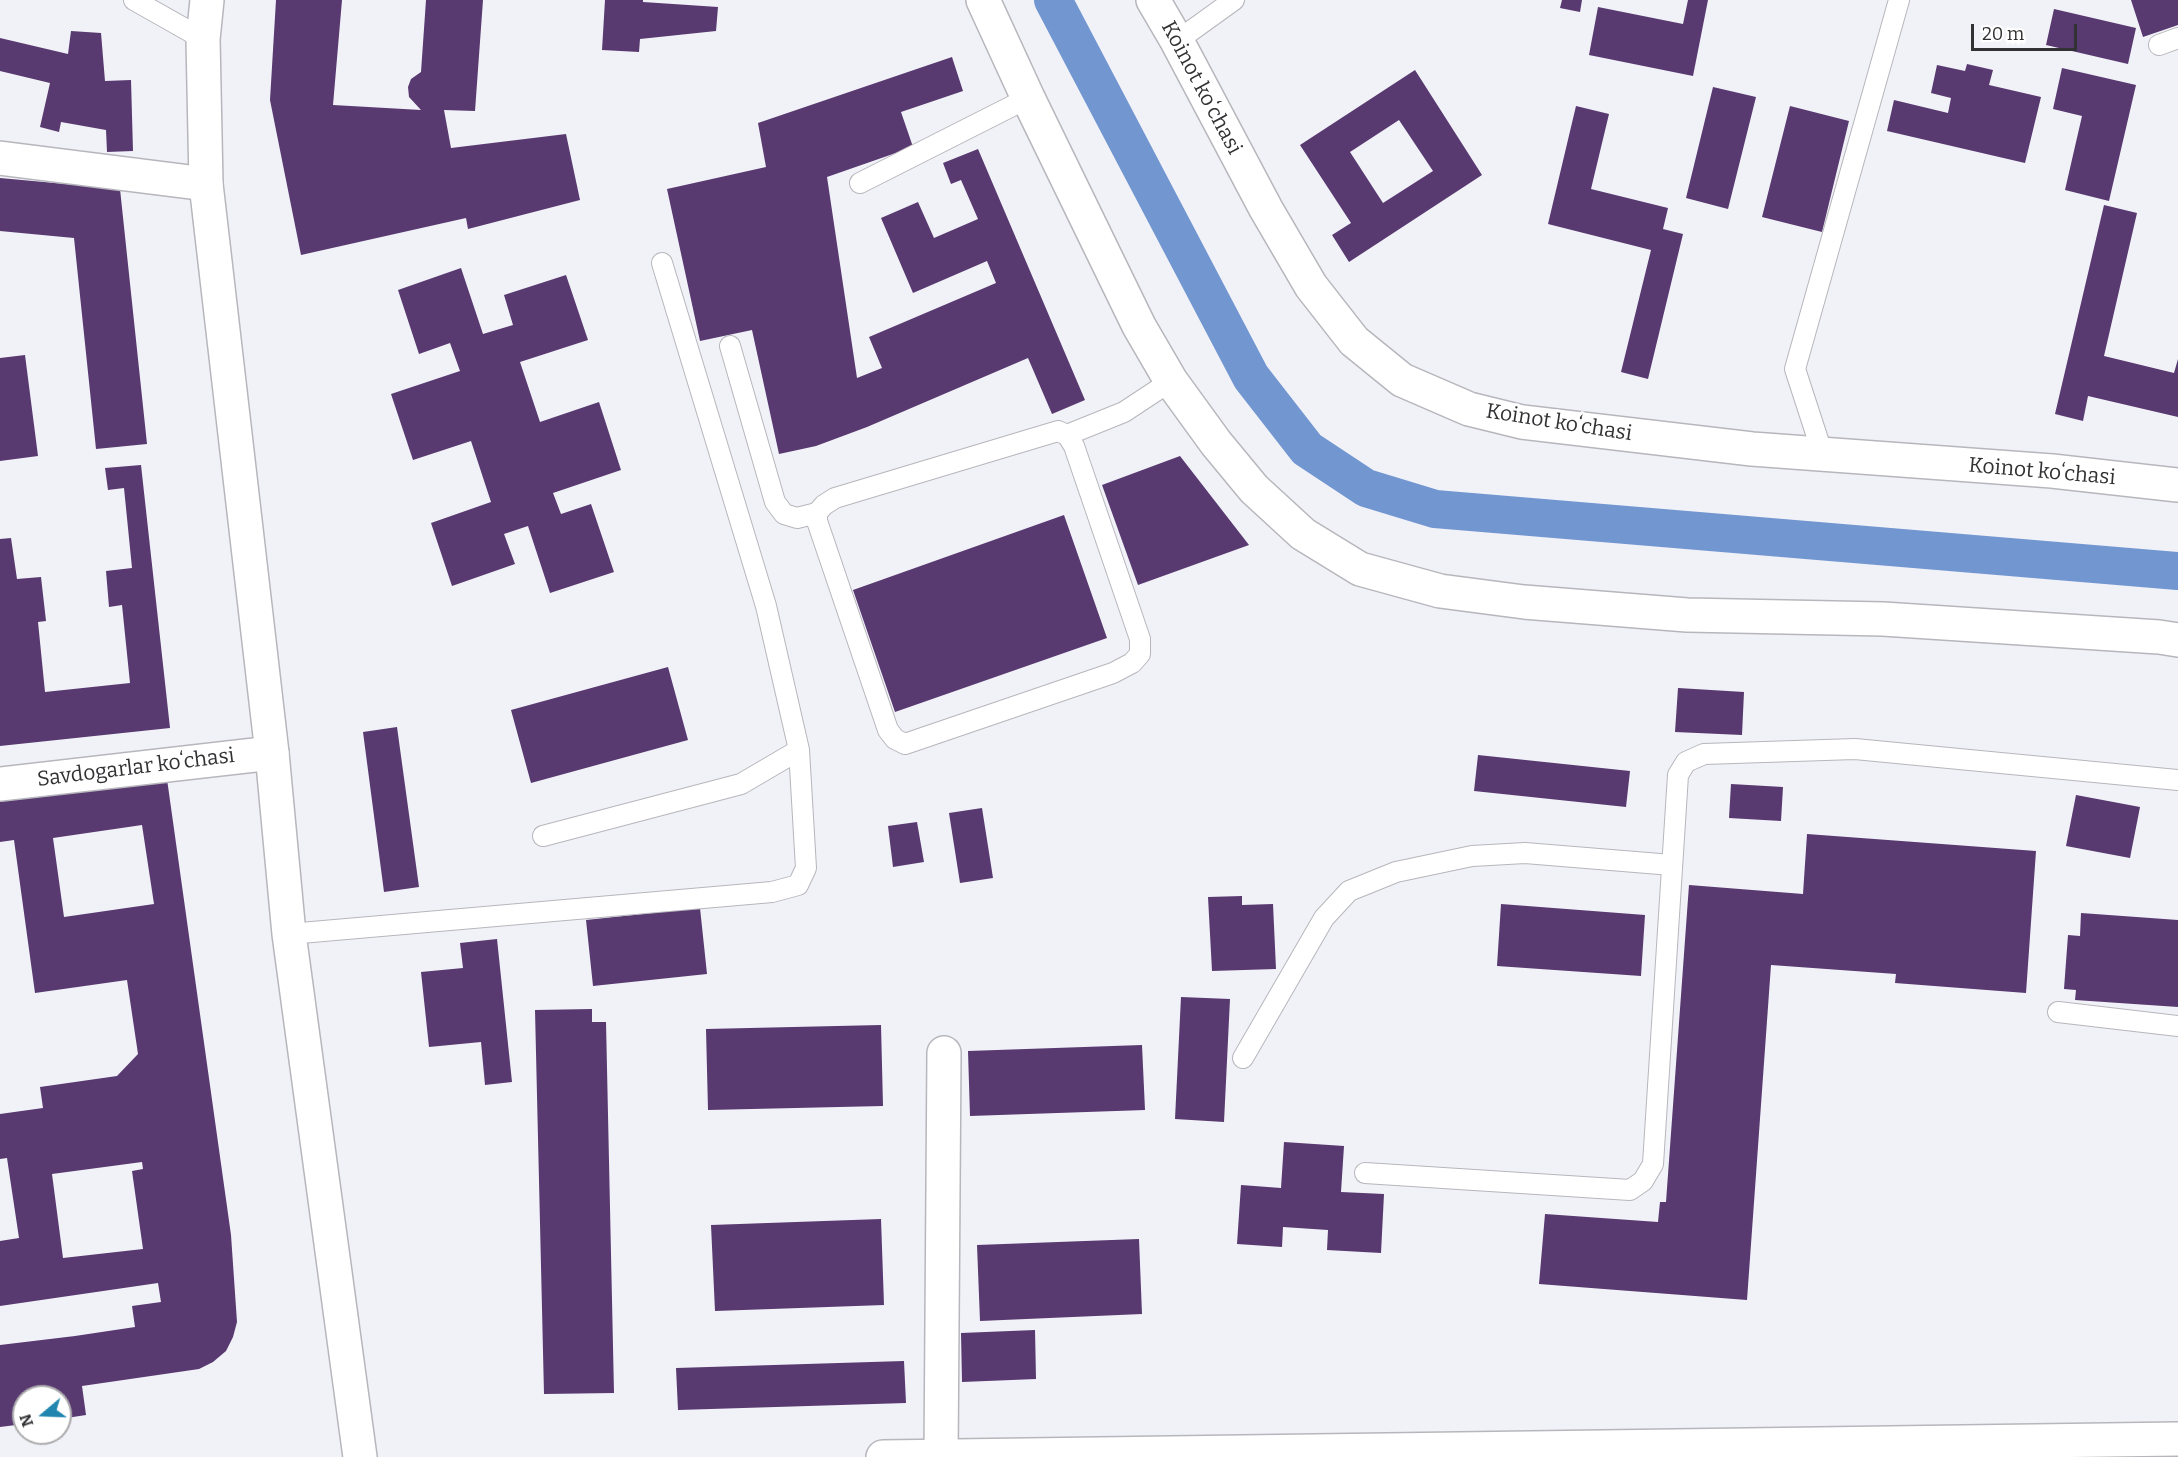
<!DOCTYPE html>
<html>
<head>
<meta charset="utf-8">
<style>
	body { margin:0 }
	#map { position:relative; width:2178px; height:1457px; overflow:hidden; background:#f1f1f8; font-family:Bitter,serif }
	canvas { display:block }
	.north { position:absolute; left:12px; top:1385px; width:60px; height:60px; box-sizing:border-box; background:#fff; border:2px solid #adadae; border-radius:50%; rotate:251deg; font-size:16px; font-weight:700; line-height:24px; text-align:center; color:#323235 }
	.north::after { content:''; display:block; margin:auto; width:21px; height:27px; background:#2086af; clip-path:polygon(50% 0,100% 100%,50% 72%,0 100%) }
	.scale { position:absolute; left:1971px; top:24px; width:106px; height:27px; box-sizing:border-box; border:3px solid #323235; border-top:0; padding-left:8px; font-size:18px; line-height:21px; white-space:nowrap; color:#323235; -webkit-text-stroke:4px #fff; paint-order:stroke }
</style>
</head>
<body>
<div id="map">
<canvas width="2178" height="1457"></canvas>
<div class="north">N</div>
<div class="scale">20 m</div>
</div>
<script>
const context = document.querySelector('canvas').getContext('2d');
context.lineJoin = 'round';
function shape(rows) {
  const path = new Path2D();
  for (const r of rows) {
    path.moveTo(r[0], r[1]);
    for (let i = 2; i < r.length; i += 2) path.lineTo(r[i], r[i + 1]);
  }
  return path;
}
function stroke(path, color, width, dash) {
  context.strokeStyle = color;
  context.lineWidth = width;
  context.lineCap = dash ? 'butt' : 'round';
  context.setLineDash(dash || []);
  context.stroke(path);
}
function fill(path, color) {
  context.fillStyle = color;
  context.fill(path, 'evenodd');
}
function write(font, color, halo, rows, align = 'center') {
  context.font = font + ' Bitter,serif';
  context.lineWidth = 6;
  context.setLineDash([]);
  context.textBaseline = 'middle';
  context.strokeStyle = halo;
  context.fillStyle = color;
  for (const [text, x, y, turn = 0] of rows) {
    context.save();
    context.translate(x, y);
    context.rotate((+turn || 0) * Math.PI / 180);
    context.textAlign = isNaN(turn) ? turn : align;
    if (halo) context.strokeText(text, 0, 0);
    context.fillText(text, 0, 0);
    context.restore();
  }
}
const canal = shape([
	[1053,0,1251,377,1307,449,1366,488,1435,509,2178,571]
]);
const building = shape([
	[276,0,342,0,333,105,421,110,409,97,408,87,411,79,421,72,426,0,483,0,475,111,444,110,451,148,566,134,580,200,468,229,466,218,301,255,270,100],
	[605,0,643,0,643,2,718,7,716,31,640,39,639,52,602,50],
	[1562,0,1582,0,1580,12,1560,8],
	[1688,0,1708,0,1693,76,1589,55,1598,7,1683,24],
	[2131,0,2178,0,2178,25,2143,37],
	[2054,9,2136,28,2128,64,2046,45],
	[71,31,101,33,105,81,131,80,133,151,107,152,106,130,61,122,59,132,40,127,50,83,0,71,0,38,68,54],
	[952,57,963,91,901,112,913,147,827,177,857,378,882,368,869,337,996,283,987,261,913,293,881,218,918,202,934,238,978,219,961,180,951,184,943,163,978,149,1085,400,1052,414,1028,358,867,427,816,446,779,454,752,330,700,341,667,189,766,167,758,123],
	[1967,64,1993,70,1989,85,2041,97,2025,163,1887,131,1894,100,1948,113,1951,98,1931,93,1937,65,1965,71],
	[2062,68,2136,85,2109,201,2065,190,2082,116,2053,109],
	[1415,70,1482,175,1349,262,1332,235,1351,223,1300,145],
	[1399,120,1433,171,1383,203,1350,152],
	[1713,87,1756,97,1728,209,1686,198],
	[1576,106,1609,114,1591,189,1668,208,1663,229,1683,234,1648,379,1621,372,1651,250,1548,224],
	[1790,106,1849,121,1822,232,1762,217],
	[0,178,120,189,147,444,96,449,74,238,0,231],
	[2104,205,2137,213,2104,356,2174,373,2178,359,2178,417,2088,396,2083,421,2055,414],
	[461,268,483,334,513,325,504,295,566,275,588,340,520,362,540,422,599,402,621,470,553,493,561,514,591,504,614,572,550,593,528,526,504,534,515,564,452,586,431,523,491,502,471,441,413,460,391,394,460,371,450,343,419,354,398,290],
	[25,355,38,456,0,461,0,358],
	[1180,456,1249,545,1138,585,1102,485],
	[141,465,170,728,0,746,0,539,11,538,17,579,41,577,46,621,38,622,45,692,130,683,122,605,109,607,106,571,132,568,124,488,108,490,105,468],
	[1064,515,1107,638,895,712,853,590],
	[668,667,688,740,531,783,511,710],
	[1678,688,1744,692,1742,735,1675,732],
	[397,727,419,887,384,892,363,732],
	[1478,755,1630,771,1626,807,1474,791],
	[166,772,231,1235,237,1322,233,1337,226,1351,213,1362,199,1369,82,1386,86,1415,60,1419,60,1397,24,1397,24,1424,0,1427,0,1345,75,1336,135,1327,132,1306,161,1302,158,1283,0,1306,0,1241,19,1238,7,1158,0,1159,0,1114,43,1108,40,1087,117,1076,138,1054,127,980,35,993,14,840,0,842,0,795],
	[142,825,154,904,64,917,53,838],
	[142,1162,143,1169,132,1171,143,1249,63,1258,52,1174],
	[1731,784,1783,787,1781,821,1729,818],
	[2076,795,2140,807,2130,858,2066,846],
	[982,808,993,878,960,883,949,813],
	[917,822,924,862,893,867,888,826],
	[1807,834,2036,851,2026,993,1895,983,1896,974,1771,965,1747,1300,1539,1284,1545,1214,1658,1222,1660,1202,1666,1202,1689,885,1803,894],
	[1242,896,1242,905,1273,904,1276,969,1212,971,1208,897],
	[1501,904,1645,915,1641,976,1497,966],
	[700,908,707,974,593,986,586,920],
	[2081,913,2178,920,2178,1007,2075,1000,2076,990,2064,989,2068,935,2080,936],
	[497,939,512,1082,485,1085,481,1042,429,1047,421,972,463,968,460,943],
	[1181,997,1230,999,1224,1122,1175,1119],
	[592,1009,592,1022,606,1022,614,1393,544,1394,535,1010],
	[881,1025,883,1106,708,1110,706,1029],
	[1142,1045,1145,1110,970,1116,968,1051],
	[1284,1142,1344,1146,1341,1192,1384,1194,1381,1253,1327,1250,1328,1230,1283,1227,1282,1247,1237,1244,1241,1185,1281,1188],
	[881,1219,884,1305,715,1311,711,1225],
	[1139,1239,1142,1314,980,1321,977,1245],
	[1035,1330,1036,1379,962,1382,961,1333],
	[904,1361,906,1403,678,1410,676,1368]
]);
const lane = shape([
	[134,0,203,39],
	[1177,41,1234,0],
	[2159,45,2178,38],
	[860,183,1028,98],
	[730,346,775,502,784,514,797,518,817,513],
	[1058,431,1067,435,1074,446,1140,639,1140,654,1132,663,1113,673,905,744,895,739,888,730,817,521,817,513,824,505,835,498,1058,431],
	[1067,435,1124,412,1171,381],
	[1823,455,1795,369,1899,0],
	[543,836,741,784,799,750],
	[289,934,772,892,798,885,806,868,799,750,766,606,662,263],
	[2058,1012,2178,1026],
	[1243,1058,1324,918,1349,891,1396,872,1472,856,1525,853,1672,865],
	[1365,1173,1630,1190,1643,1181,1653,1164,1678,775,1686,762,1704,754,1855,749,2178,780]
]);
const street = shape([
	[983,0,1028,98,1139,326,1171,381,1216,443,1254,489,1303,534,1360,569,1440,591,1524,602,1687,615,1883,619,2159,637,2178,640],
	[1153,0,1177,41,1266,209,1311,286,1354,341,1402,380,1469,409,1522,422,1752,449,2052,471,2178,485],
	[0,158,206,184],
	[0,784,272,753],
	[941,1456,944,1053]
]);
const secondary = shape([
	[207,0,203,39,206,184,272,753,289,934,360,1457],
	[883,1457,2178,1439]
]);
const streetNames = [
	["Koinot koʻchasi",1201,88,62],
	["Koinot koʻchasi",1559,423,9],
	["Koinot koʻchasi",2042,472,5],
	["Savdogarlar koʻchasi",136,768,-7]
];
stroke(canal, '#7196d0', 38);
fill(building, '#583970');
stroke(lane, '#b7b6bc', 22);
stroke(street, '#b7b6bc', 36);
stroke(secondary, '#b7b6bc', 36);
stroke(lane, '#fff', 20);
stroke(street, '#fff', 33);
stroke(secondary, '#fff', 33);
write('21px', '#323235', '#fff', streetNames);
</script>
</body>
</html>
